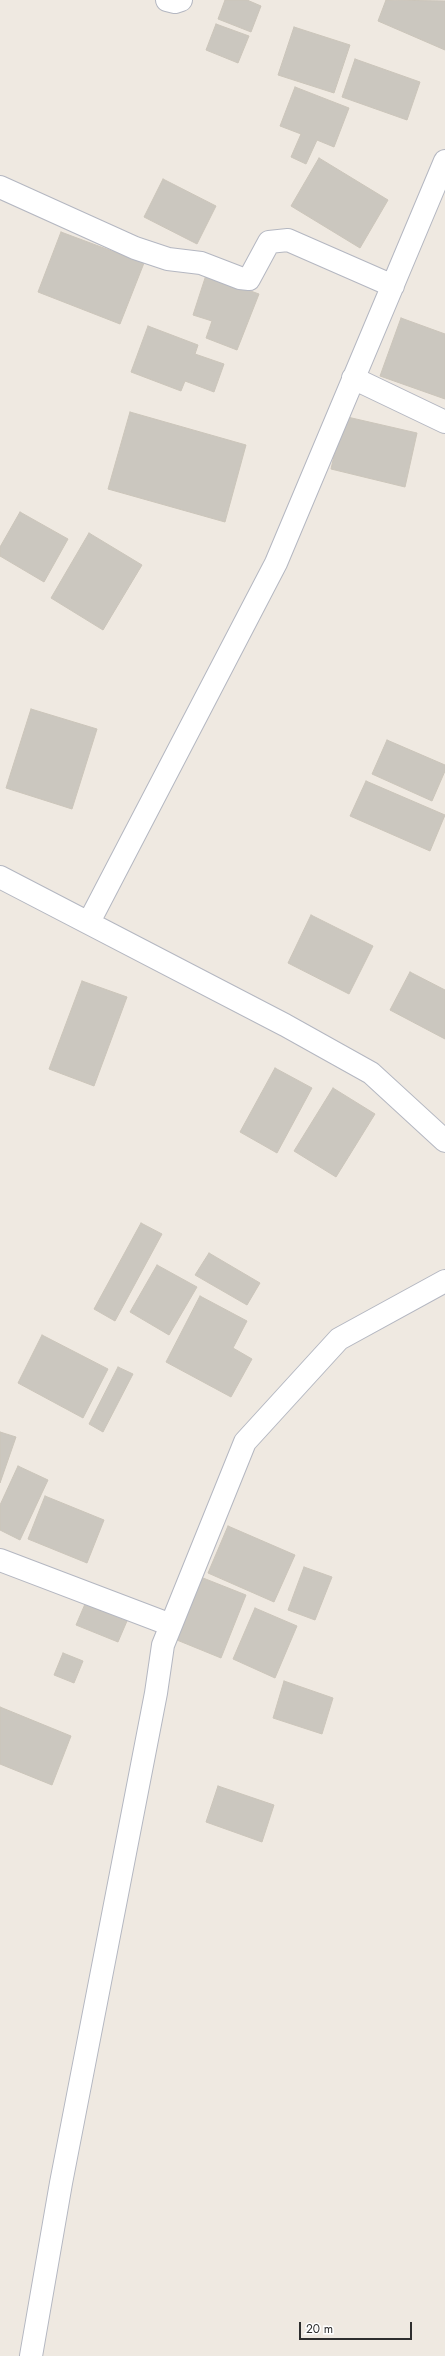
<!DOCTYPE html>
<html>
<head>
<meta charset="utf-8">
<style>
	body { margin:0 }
	#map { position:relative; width:445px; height:2356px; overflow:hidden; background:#efe9e1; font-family:Jost,sans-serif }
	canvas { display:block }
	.scale { position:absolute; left:299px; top:2322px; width:113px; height:18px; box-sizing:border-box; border:2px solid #2e2e2e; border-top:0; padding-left:5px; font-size:12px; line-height:14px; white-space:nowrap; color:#2e2e2e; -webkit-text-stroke:3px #fff; paint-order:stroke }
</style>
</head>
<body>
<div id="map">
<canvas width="445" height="2356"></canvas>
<div class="scale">20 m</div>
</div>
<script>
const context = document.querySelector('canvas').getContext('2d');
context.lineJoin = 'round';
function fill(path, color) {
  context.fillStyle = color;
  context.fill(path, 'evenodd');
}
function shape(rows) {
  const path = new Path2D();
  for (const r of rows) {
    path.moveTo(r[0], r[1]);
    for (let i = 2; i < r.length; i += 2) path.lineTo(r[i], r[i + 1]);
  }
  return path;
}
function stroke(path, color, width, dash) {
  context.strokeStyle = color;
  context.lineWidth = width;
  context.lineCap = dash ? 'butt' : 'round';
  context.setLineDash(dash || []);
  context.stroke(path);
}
const building = shape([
	[225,0,247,0,261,6,251,32,218,19,225,0],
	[386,0,445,1,445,50,378,21,386,0],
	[216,24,249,36,238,63,206,50,216,24],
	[294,27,350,45,334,93,278,75,294,27],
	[355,59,420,82,407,120,342,97,355,59],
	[295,87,349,108,334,147,317,140,306,164,291,157,301,134,280,126,295,87],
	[319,158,388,200,360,248,291,206,319,158],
	[163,179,216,206,197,244,144,217,163,179],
	[61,232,144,263,120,324,38,292,61,232],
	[206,275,259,294,237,350,206,338,212,321,193,315,206,275],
	[401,318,445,334,445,399,380,376,401,318],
	[148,326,198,345,195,354,224,364,214,392,185,381,181,391,131,372,148,326],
	[130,412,246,445,225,522,108,489,130,412],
	[343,416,417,433,405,487,331,469,343,416],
	[20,512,68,539,44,582,0,556,0,547,20,512],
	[89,533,142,565,103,630,51,598,89,533],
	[31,709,97,729,72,809,6,788,31,709],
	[387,740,445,765,445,771,432,801,372,774,387,740],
	[366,781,445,815,430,851,350,816,366,781],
	[311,915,373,946,349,994,288,963,311,915],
	[410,972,445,990,445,1039,390,1010,410,972],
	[82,981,127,997,94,1086,49,1069,82,981],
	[275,1068,312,1088,277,1153,240,1132,275,1068],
	[333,1088,375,1114,336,1177,294,1151,333,1088],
	[141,1223,162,1234,115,1321,94,1309,141,1223],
	[209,1253,260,1283,247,1305,195,1275,209,1253],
	[157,1265,197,1287,169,1335,130,1312,157,1265],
	[200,1296,247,1321,233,1348,252,1359,231,1397,166,1362,200,1296],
	[42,1335,108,1369,83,1418,18,1383,42,1335],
	[118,1367,133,1374,103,1432,89,1424,118,1367],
	[0,1432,16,1437,0,1483,0,1432],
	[18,1466,48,1480,20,1540,0,1530,0,1505,18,1466],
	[45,1496,104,1520,87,1563,28,1539,45,1496],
	[228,1526,295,1555,274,1602,208,1573,228,1526],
	[304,1567,332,1577,315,1620,288,1610,304,1567],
	[198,1576,246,1595,221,1658,172,1638,198,1576],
	[85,1604,127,1621,118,1642,76,1625,85,1604],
	[255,1608,297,1626,275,1678,233,1659,255,1608],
	[63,1653,83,1661,74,1683,54,1675,63,1653],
	[284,1681,333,1698,322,1734,273,1718,284,1681],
	[0,1707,71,1736,52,1785,0,1764,0,1707],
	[218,1786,274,1805,262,1842,206,1822,218,1786]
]);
const street = shape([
	[167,0,175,2,181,0],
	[0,187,135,248,168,259,201,263,240,278,249,279,269,242,288,240,393,286],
	[353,378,445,422],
	[0,877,285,1025,371,1073,445,1141],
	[89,922,276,563,445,161],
	[0,1560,171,1625],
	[31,2356,61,2183,156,1693,163,1645,245,1442,339,1339,445,1281]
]);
fill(building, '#cbc7bf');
stroke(building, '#cbc5ba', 1);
stroke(street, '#b4b7c1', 24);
stroke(street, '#fff', 22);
</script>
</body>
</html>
